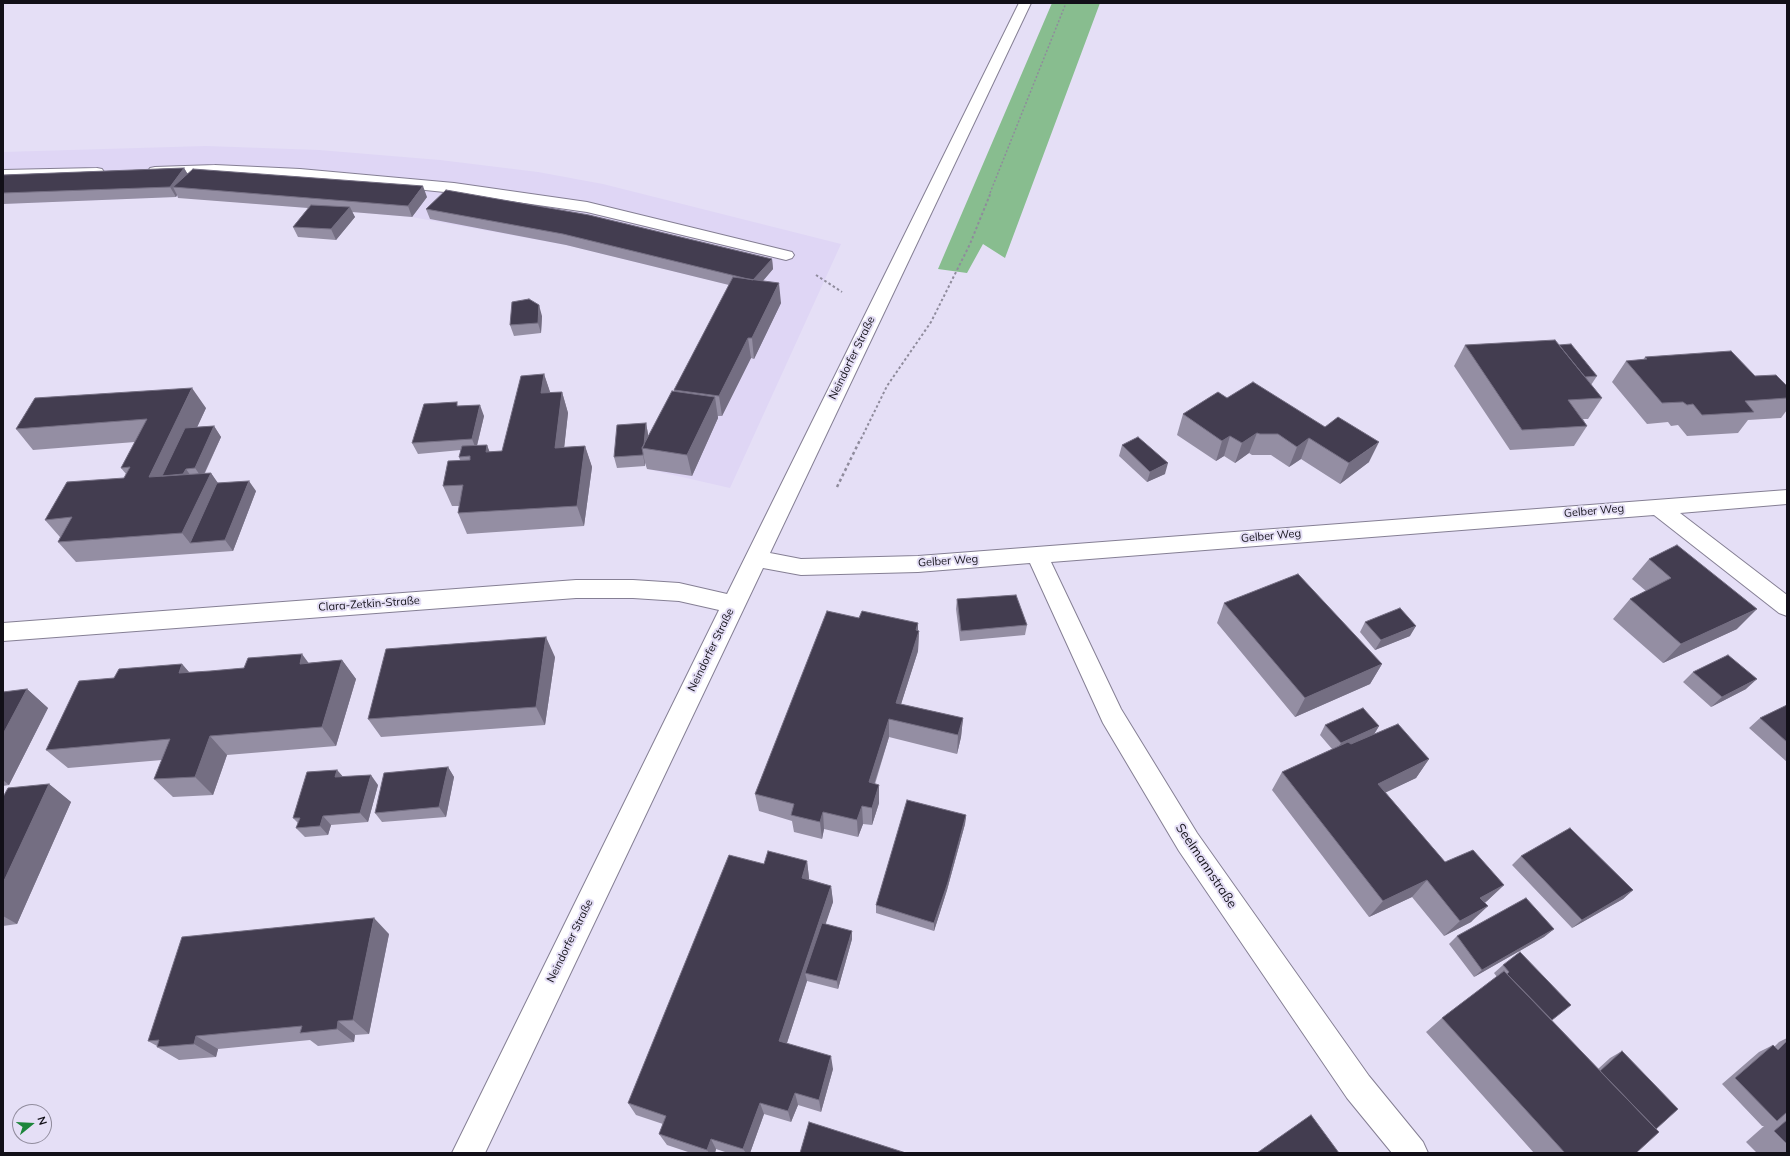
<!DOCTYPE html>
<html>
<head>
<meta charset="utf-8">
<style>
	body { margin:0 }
	#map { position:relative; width:1790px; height:1156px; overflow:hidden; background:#e5dff6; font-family:Mulish,sans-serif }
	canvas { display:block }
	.frame { position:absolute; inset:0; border:4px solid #121018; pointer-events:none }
	.north { position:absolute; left:12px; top:1104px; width:40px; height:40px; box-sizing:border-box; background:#e5dff6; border:1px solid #918c9d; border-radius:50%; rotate:72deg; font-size:11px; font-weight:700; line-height:16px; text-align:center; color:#121018 }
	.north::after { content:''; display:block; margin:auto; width:14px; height:18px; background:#1c853a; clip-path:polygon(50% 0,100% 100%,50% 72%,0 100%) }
</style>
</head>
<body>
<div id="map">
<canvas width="1790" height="1156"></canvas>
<div class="frame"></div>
<div class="north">N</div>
</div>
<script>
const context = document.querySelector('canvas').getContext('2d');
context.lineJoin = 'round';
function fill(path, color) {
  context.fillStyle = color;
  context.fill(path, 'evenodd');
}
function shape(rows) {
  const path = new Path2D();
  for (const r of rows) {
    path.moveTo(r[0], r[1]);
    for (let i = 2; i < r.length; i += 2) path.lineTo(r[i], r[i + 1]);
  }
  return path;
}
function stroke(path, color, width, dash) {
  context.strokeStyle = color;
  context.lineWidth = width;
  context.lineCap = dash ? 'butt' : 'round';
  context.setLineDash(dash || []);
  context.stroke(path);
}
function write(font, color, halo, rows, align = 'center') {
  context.font = font + ' Mulish,sans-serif';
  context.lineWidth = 4;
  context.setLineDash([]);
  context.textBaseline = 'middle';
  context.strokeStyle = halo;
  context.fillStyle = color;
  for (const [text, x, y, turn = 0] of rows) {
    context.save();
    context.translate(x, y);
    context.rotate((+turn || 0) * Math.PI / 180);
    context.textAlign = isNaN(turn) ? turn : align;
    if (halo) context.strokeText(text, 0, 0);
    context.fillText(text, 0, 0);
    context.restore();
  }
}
const built = shape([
	[206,146,319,150,440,160,538,172,603,184,841,244,730,488,647,469,742,288,566,245,412,217,176,197,3,204,3,152]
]);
const forest = shape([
	[1052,3,1100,3,1005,258,983,244,967,273,938,269]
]);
const pathFar2 = shape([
	[990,193,1066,3]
]);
const pathFar1 = shape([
	[816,275,842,292],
	[861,439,887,386,931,322,970,244,991,192]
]);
const path = shape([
	[837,487,861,438]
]);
const minor = shape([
	[1019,3,1031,3,770,553,801,559,918,556,1787,490,1787,504,1680,513,1787,595,1787,616,1779,613,1654,515,1051,562,1121,709,1197,833,1369,1076,1423,1142,1428,1153,1392,1153,1347,1098,1179,851,1103,723,1030,563,918,572,801,575,763,568,485,1153,452,1153,719,610,679,601,633,598,576,598,3,641,3,623,576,580,633,580,679,583,727,594,1019,3],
	[215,165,300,169,454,183,587,202,792,252,794,255,792,258,786,260,587,212,454,193,300,177,215,173,155,175,150,174,148,171,150,168,155,167,215,165],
	[97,168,102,169,104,172,102,175,3,178,3,170,97,168]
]);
const wall = shape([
	[184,168,187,173,427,197,412,217,352,212,355,217,336,240,298,237,293,227,308,208,178,198,177,195,176,197,3,204,3,175],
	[426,209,772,259,773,269,763,281,781,303,754,359,751,358,722,416,718,416,718,418,692,476,647,469,645,463,645,466,617,468,614,457,646,423,648,434,648,437,674,391,674,390,729,285,566,245,430,219],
	[542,316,541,333,514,336,510,325],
	[1465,345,1559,345,1597,376,1591,385,1602,398,1588,419,1583,419,1587,426,1574,446,1510,450,1454,366],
	[1645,357,1755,376,1787,386,1787,410,1781,418,1748,420,1738,433,1687,436,1678,425,1671,426,1668,422,1647,424,1612,382,1626,361,1643,360],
	[544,374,550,392,562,392,568,413,564,447,585,446,592,467,584,526,467,534,458,513,459,506,452,506,443,486,460,460,459,457,461,450,418,454,412,443,459,406,484,416,477,446,487,445,489,452,502,451],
	[1227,398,1369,462,1340,484,1301,459,1289,467,1271,455,1252,455,1249,453,1235,463,1224,456,1216,461,1177,435,1183,414],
	[206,408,197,427,214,426,221,437,205,473,211,473,217,483,256,491,233,551,76,562,58,542,60,537,45,520,124,478,126,474,121,468,135,442,33,450,16,429],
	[1122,445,1165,474,1147,482,1119,456],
	[1649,559,1737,629,1663,663,1613,619,1630,599,1646,591,1632,579],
	[957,599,1027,625,1025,635,960,641,956,609],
	[1224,603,1382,664,1370,684,1295,717,1217,623],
	[859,618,918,623,918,631,919,631,918,651,901,704,963,718,961,737,957,754,889,737,875,784,879,785,879,803,872,825,863,824,858,837,824,829,822,839,794,832,792,821,759,811,755,794],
	[1365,622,1410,636,1375,650,1360,632],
	[555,657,545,725,381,737,368,719],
	[342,660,356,679,336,746,227,755,213,795,173,797,154,779,162,760,68,768,46,750,114,678,182,664,190,673],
	[1693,672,1746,689,1711,707,1683,682],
	[27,689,48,708,9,785,3,786,3,692],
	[1787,705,1787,762,1749,728,1760,718],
	[1325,725,1379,726,1374,734,1429,759,1416,778,1385,792,1445,862,1504,885,1487,901,1485,903,1471,922,1444,936,1412,897,1369,917,1272,790,1282,772,1332,749,1320,735],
	[448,767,454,777,446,817,382,822,375,813],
	[337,770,343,777,378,785,368,822,331,825,328,835,305,837,296,828,298,823,293,818],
	[49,784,71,802,17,924,3,926,3,797],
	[966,815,965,824,947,890,934,931,876,913,876,905],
	[1521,856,1633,890,1623,899,1572,928,1512,865],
	[807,861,809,878,809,879,831,886,833,902,825,924,852,939,838,989,807,981,787,1043,833,1069,821,1112,798,1105,791,1122,764,1114,750,1153,728,1153,716,1149,715,1153,691,1153,667,1145,659,1134,663,1124,636,1115,628,1103,764,864],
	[1554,929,1544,937,1474,977,1449,944,1457,936],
	[389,934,369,1034,355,1035,354,1042,318,1046,310,1040,218,1049,216,1057,179,1060,157,1047,157,1046,148,1041],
	[1503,965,1552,1020,1598,1069,1610,1058,1622,1051,1656,1129,1636,1153,1534,1153,1426,1032,1442,1018,1497,977,1494,973],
	[1787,1038,1787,1153,1757,1153,1746,1142,1764,1126,1762,1126,1722,1084,1759,1052,1773,1045,1774,1047,1779,1042]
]);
const shadedWall = shape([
	[184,168,190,178,173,187,177,195,176,197,170,187],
	[423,186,427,197,412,217,408,206],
	[350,207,355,217,336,240,331,229],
	[772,259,773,269,754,291,752,280],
	[779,283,781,303,754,359,752,338],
	[539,305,542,316,541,333,538,323],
	[748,338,751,358,722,416,719,396],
	[544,374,551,395,541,393],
	[192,388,206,408,170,486,149,477],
	[562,392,568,413,562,468,555,448],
	[715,397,718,418,692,476,687,455],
	[480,405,484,416,476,449,472,439],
	[646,423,648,434,647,449,643,449],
	[214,426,221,437,202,478,195,468],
	[1257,433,1249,453,1235,463,1242,443],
	[1230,436,1224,456,1216,461,1222,441],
	[1309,438,1301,459,1289,467,1297,447],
	[1379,442,1369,462,1340,484,1349,463],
	[487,445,495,466,486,452],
	[585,446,592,467,584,526,577,506],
	[643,453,645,463,645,466,643,455],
	[1168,463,1165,474,1147,482,1150,472],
	[186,469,193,479,177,485],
	[211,473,225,493,190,543,182,533],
	[249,481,256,491,233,551,225,540],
	[1757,609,1737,629,1663,663,1681,644],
	[918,623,918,634,919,631,918,651,896,720,896,703],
	[1416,626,1410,636,1375,650,1381,640],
	[546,637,555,657,545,725,536,707],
	[302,654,316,673,300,664],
	[342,660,356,679,336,746,322,727],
	[182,664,199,684,179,673],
	[1382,664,1370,684,1295,717,1305,698],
	[1757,679,1746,689,1711,707,1722,697],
	[27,689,48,708,9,785,3,780,3,734],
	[963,718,961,737,957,754,958,735],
	[889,719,889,737,869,800,869,782],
	[1379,726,1373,736,1335,753,1341,743],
	[210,736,227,755,213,795,195,777],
	[1429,759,1416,778,1366,802,1378,784],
	[448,767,454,777,446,817,439,807],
	[337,770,345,779,335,777],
	[371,775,378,785,368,822,360,813],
	[49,784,71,802,17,924,3,916,3,883],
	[879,785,879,803,872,825,872,808],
	[862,806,863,824,858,837,857,820],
	[823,812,824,829,822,839,820,822],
	[966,815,965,824,947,890,934,931,934,923],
	[323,816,331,825,328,835,320,826],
	[807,861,809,878,805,894,802,878],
	[1427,880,1412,897,1369,917,1383,901],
	[1504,885,1487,901,1464,914,1480,898],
	[831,886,833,902,809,974,805,973,807,981,783,1055,779,1041],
	[1633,890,1623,899,1572,928,1582,920],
	[1488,906,1471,922,1444,936,1460,921],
	[374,918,389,934,369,1034,353,1020],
	[1554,929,1544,937,1474,977,1482,970],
	[852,931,852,939,838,989,837,981],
	[338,1021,355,1035,354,1042,337,1029],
	[196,1036,218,1049,216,1057,194,1044],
	[831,1056,833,1069,821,1112,819,1100],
	[795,1093,798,1105,791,1122,788,1111],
	[760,1103,764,1114,750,1153,746,1153,743,1149],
	[711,1139,716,1149,715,1153,709,1153,707,1150]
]);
const building = shape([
	[184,168,170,187,3,193,3,175,184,168],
	[193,169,423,186,408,206,173,187,193,169],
	[446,190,589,215,772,259,753,280,748,279,563,234,426,209,446,190],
	[311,205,350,207,331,229,293,227,311,205],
	[733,277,779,283,752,338,748,338,719,396,674,390,733,277],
	[529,299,539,305,538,323,510,325,512,302,529,299],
	[1555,340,1602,398,1568,400,1587,426,1522,430,1465,345,1555,340],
	[1571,344,1597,376,1585,377,1559,345,1571,344],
	[1731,351,1755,376,1776,375,1787,386,1787,398,1745,401,1754,412,1702,415,1693,404,1687,405,1683,402,1662,403,1626,361,1647,359,1645,357,1731,351],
	[544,374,541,393,562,392,555,448,585,446,577,506,458,513,463,485,443,486,448,461,470,460,470,456,459,457,462,446,487,445,486,452,502,451,521,376,544,374],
	[1253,382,1325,427,1338,417,1379,442,1349,463,1309,438,1297,447,1278,434,1260,434,1257,433,1242,443,1230,436,1222,441,1183,414,1218,392,1227,398,1253,382],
	[192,388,149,477,211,473,182,533,58,542,72,517,45,520,67,482,124,478,130,467,121,468,147,419,16,429,35,398,192,388],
	[672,391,715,397,687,455,642,448,672,391],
	[457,402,457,406,480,405,472,439,412,443,424,404,457,402],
	[646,423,644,445,642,448,643,453,643,455,614,457,617,425,646,423],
	[214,426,195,468,186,469,183,474,162,476,185,428,214,426],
	[1138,437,1168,463,1150,472,1122,445,1138,437],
	[249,481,225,540,190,543,217,483,249,481],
	[1677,545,1757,609,1681,644,1630,599,1671,578,1649,559,1677,545],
	[1298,574,1382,664,1305,698,1224,603,1298,574],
	[1016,595,1027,625,961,631,957,599,1016,595],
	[1400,608,1416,626,1381,640,1365,622,1400,608],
	[827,611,859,618,862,611,918,623,916,630,919,631,896,703,963,718,958,735,889,719,869,782,879,785,872,808,862,806,857,820,823,812,820,822,791,815,794,804,755,794,827,611],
	[546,637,536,707,368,719,386,649,546,637],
	[302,654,300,664,342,660,322,727,210,736,195,777,154,779,170,739,46,750,79,681,114,678,119,669,182,664,179,673,210,671,244,668,248,658,302,654],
	[1728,655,1757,679,1722,697,1693,672,1728,655],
	[27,689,3,734,3,692,27,689],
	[1787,705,1787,742,1760,718,1787,705],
	[1363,708,1379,726,1341,743,1325,725,1363,708],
	[1398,724,1429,759,1378,784,1445,862,1473,850,1504,885,1480,898,1488,906,1460,921,1427,880,1383,901,1282,772,1348,742,1351,744,1398,724],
	[448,767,439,807,375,813,384,773,448,767],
	[337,770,335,777,371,775,360,813,323,816,320,826,296,828,300,818,293,818,307,772,337,770],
	[49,784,3,883,3,797,8,788,49,784],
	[907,800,966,815,948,882,934,923,876,905,907,800],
	[1570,828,1633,890,1582,920,1521,856,1570,828],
	[768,851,807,861,802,878,831,886,779,1041,831,1056,819,1100,795,1093,788,1111,760,1103,743,1149,711,1139,707,1150,659,1134,666,1116,628,1103,729,855,764,864,768,851],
	[1526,898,1554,929,1482,970,1457,936,1526,898],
	[374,918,353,1020,338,1021,337,1029,300,1033,302,1026,196,1036,194,1044,157,1047,159,1040,148,1041,182,937,374,918],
	[822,923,852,931,837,981,805,973,822,923],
	[1520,952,1571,1005,1552,1020,1507,974,1509,972,1503,965,1520,952],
	[1504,971,1659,1132,1636,1153,1565,1153,1442,1018,1504,971],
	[1787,1041,1787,1112,1777,1121,1735,1078,1773,1045,1778,1050,1787,1041],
	[1622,1051,1678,1109,1656,1129,1600,1071,1622,1051],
	[1311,1115,1339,1153,1257,1153,1311,1115],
	[1787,1120,1787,1144,1774,1131,1787,1120],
	[809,1122,906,1153,800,1153,809,1122]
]);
const streetNames = [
	["Neindorfer Straße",852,358,-64],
	["Gelber Weg",1594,511,-5],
	["Gelber Weg",1271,536,-5],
	["Gelber Weg",948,561,-4],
	["Clara-Zetkin-Straße",369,604,-4],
	["Neindorfer Straße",711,650,-64],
	["Neindorfer Straße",570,941,-64]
];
const nearStreetnames = [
	["Seelmannstraße",1206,866,56]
];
fill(built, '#dfd6f5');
fill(forest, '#88bd8f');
stroke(minor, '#857f94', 2);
stroke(pathFar2, '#8f8b9c', 1.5, [2, 2]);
stroke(pathFar1, '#8f8b9c', 2, [2.5, 2.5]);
stroke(path, '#8f8b9c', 2.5, [3, 3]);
fill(minor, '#fff');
fill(wall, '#948ea3');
fill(shadedWall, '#746e82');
fill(building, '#433d50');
stroke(building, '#746e82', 1);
write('11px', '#121018', '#e5dff6', streetNames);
write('13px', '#121018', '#e5dff6', nearStreetnames);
</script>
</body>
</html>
